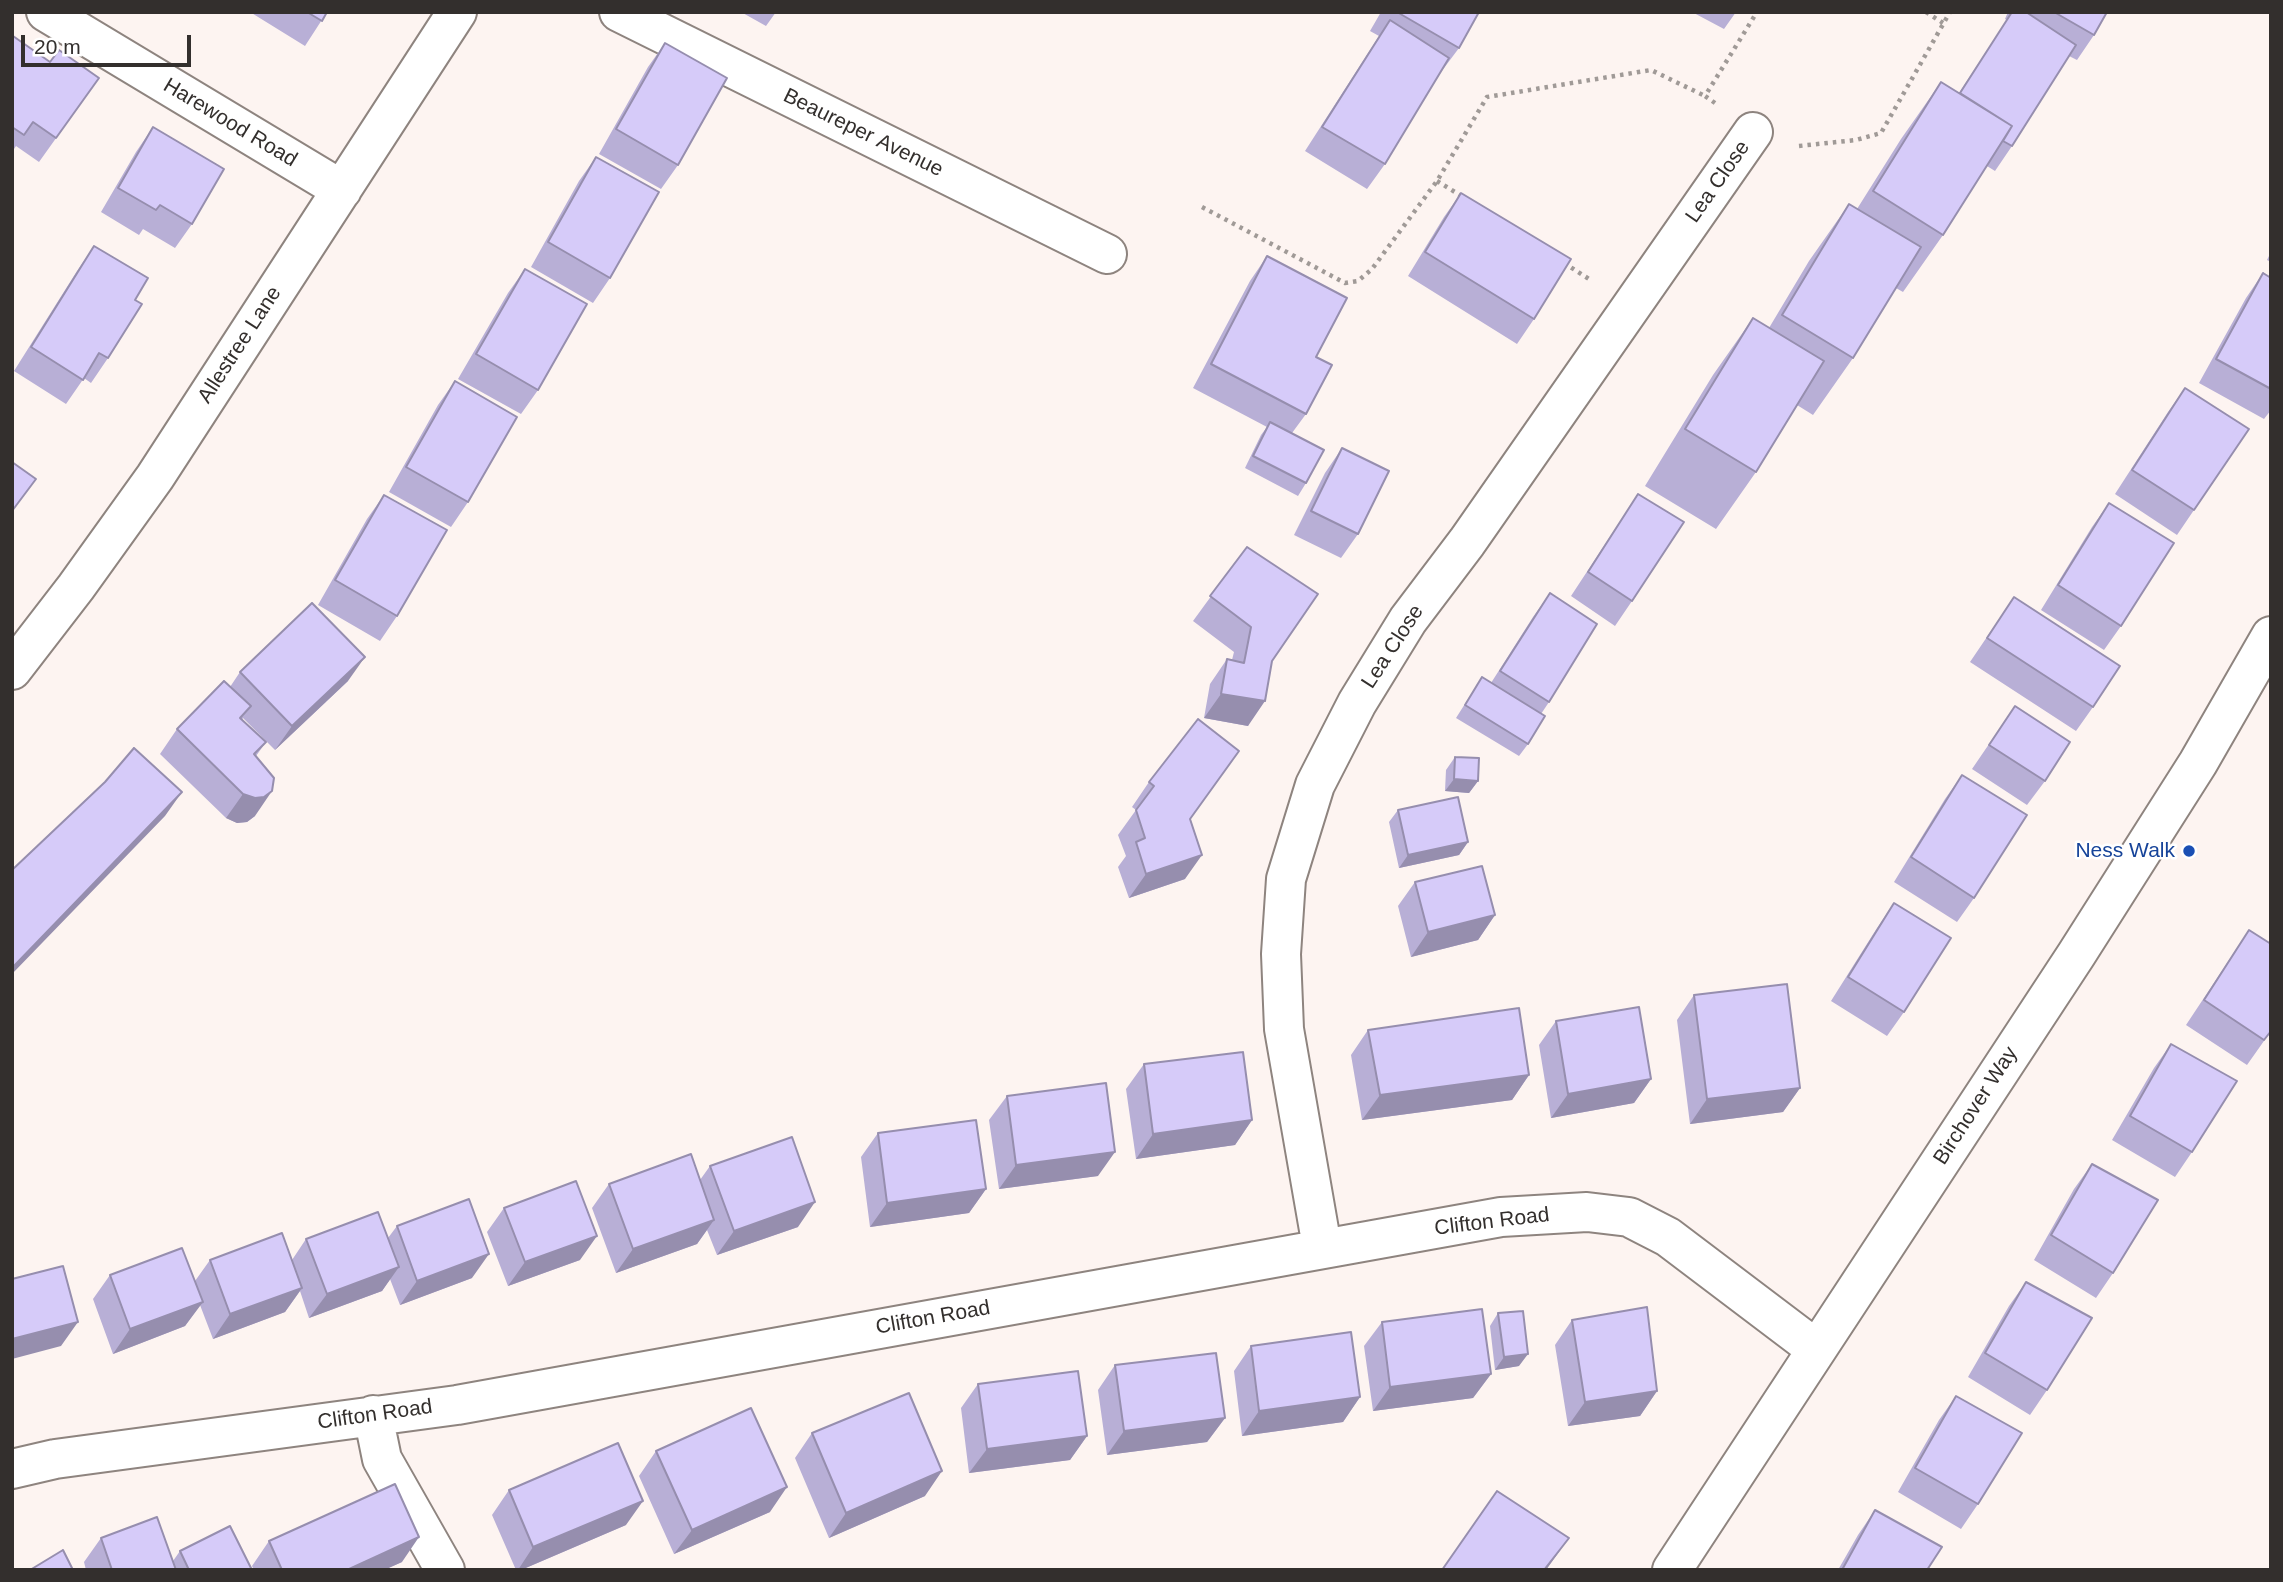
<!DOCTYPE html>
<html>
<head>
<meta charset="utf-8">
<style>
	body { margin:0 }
	#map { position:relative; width:2283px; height:1582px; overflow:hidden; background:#fdf4f1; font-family:Arial,sans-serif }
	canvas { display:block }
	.frame { position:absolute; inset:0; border:14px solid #332f2d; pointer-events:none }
	.scale { position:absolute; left:21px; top:35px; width:170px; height:32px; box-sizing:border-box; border:4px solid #332f2d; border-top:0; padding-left:9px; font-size:21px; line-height:24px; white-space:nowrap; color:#332f2d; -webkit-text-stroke:5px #fff; paint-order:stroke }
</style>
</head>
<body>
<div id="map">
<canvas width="2283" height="1582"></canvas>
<div class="frame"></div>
<div class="scale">20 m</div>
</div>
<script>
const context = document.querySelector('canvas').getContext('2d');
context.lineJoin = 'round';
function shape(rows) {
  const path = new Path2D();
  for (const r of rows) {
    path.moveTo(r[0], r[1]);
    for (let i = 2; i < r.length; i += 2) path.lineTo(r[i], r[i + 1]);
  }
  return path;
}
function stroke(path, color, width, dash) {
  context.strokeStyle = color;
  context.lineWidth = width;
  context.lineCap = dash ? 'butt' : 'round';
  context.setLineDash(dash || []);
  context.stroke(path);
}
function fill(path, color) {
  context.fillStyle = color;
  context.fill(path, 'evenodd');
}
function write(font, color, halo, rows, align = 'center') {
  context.font = font + ' Arial,sans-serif';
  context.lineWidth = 5;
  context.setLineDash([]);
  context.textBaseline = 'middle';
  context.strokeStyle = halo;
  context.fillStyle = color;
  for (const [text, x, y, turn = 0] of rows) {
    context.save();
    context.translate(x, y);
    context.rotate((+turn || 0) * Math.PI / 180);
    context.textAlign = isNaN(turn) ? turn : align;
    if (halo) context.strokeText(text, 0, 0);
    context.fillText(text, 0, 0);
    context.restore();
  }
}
const path = shape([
	[1926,12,1943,23],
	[1715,103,1705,96,1757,12],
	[1799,146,1856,140,1881,133,1950,12],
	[1437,181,1463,197],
	[1202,207,1345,283,1358,281,1372,269,1437,181,1487,97,1651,70,1705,96],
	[1564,263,1589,279]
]);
const minor = shape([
	[46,12,342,190],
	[619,12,1107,254],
	[12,670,76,587,155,477,457,12],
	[1322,1247,1284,1029,1281,954,1286,879,1315,785,1357,703,1408,620,1467,542,1753,132],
	[373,1415,382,1459,445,1570],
	[12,1469,55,1459,457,1405,1501,1217,1587,1212,1629,1217,1668,1237,1816,1349],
	[1672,1570,2076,955,2198,763,2271,636]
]);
const wall = shape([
	[250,12,327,12,305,46],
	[741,12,776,12,766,26],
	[1381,12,1479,12,1459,48,1441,72,1385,164,1367,189,1305,151,1379,36,1370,31],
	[1692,12,1736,12,1724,29],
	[2008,12,2107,12,2094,35,2077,60,2069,56,2012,146,1995,171,1987,166,1943,235,1903,292,1896,288,1853,358,1813,415,1797,405,1756,472,1716,529,1645,486,1713,375,1753,318,1769,328,1809,261,1849,204,1857,209,1901,139,1941,82,1959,93,2007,20,2005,19],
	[12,37,50,62,99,78,39,162,16,146,12,152],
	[665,43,678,165,661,189,599,154,648,67],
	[153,127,192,224,175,248,143,229,139,235,101,212,136,152],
	[596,157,610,278,593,303,531,267,579,181],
	[1461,193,1534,319,1517,344,1408,276,1444,217],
	[94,246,135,300,108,358,91,383,84,378,66,404,14,371,77,271],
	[2271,252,2271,262,2267,260],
	[1267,256,1316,357,1306,414,1292,433,1306,483,1298,496,1245,468,1261,435,1267,427,1193,388,1250,281],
	[525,269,538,390,521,414,458,379,508,293],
	[2263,273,2271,278,2271,410,2264,419,2199,383,2246,298],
	[455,381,468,502,451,527,389,492,438,405],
	[2185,388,2194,510,2177,535,2115,494,2168,412],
	[1342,448,1358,534,1341,558,1294,535,1325,473],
	[1638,494,1632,601,1615,626,1571,596],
	[384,495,397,616,380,641,318,605,367,519],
	[2109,503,2121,626,2104,650,2041,610,2092,527],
	[1247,547,1272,661,1248,726,1204,718,1210,684,1227,659,1232,660,1234,652,1193,621],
	[1550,593,1549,702,1541,714,1528,744,1519,756,1456,718,1482,677,1491,683,1533,617],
	[2014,597,2093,707,2076,731,1970,662],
	[240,672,348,681,275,750,243,718,242,720,266,742,256,756,255,816,247,822,237,823,226,818,160,754,177,729,230,687],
	[2015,706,2045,781,2027,805,1972,769],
	[1455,757,1478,781,1469,793,1445,791,1446,770],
	[1962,775,1974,898,1957,922,1894,882,1945,799],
	[1149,782,1190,819,1185,879,1129,898,1118,867,1126,856,1118,835,1136,810,1132,807],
	[1398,810,1468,842,1459,855,1399,868,1389,822],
	[1415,882,1495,915,1478,940,1411,957,1398,906],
	[1894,903,1904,1012,1887,1036,1831,1001,1877,928],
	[2249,930,2271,1031,2247,1065,2186,1025],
	[1694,995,1800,1088,1783,1112,1690,1124,1677,1020],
	[1556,1021,1651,1079,1634,1103,1551,1118,1539,1045],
	[1368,1030,1529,1075,1512,1100,1362,1120,1351,1055],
	[2171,1044,2192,1152,2175,1177,2112,1140,2154,1068],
	[1144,1064,1252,1120,1235,1145,1136,1159,1126,1089],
	[1007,1096,1098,1176,999,1189,989,1120],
	[878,1133,986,1189,969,1213,870,1227,861,1157],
	[2092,1164,2113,1273,2096,1298,2034,1260,2074,1189],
	[710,1166,798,1227,717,1255,707,1230,697,1244,616,1273,592,1208,609,1184,700,1180],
	[504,1208,580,1260,508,1286,487,1232],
	[397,1226,472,1278,400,1305,390,1279,382,1291,309,1318,300,1291,285,1312,213,1339,200,1305,185,1326,113,1354,93,1299,110,1275,195,1281,210,1260,292,1260,306,1239,388,1238],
	[2026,1282,2047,1390,2030,1415,1968,1377,2009,1306],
	[1498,1313,1519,1366,1495,1370,1490,1326],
	[1572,1320,1657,1391,1640,1416,1568,1426,1555,1345],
	[1382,1322,1491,1374,1473,1398,1373,1411,1364,1346],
	[1251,1346,1360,1397,1343,1422,1242,1436,1234,1371],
	[1115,1365,1225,1418,1207,1442,1107,1455,1098,1390],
	[978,1384,1087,1436,1070,1460,969,1473,961,1408],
	[1956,1396,1978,1504,1961,1529,1898,1492,1939,1420],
	[812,1433,925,1496,829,1538,795,1458],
	[656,1451,770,1512,674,1554,639,1476],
	[509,1490,626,1525,521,1570,516,1570,492,1515],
	[1875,1510,1927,1570,1838,1570,1858,1535],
	[101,1538,173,1561,180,1551,252,1570,86,1570,84,1562],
	[269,1541,402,1562,384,1570,254,1570,252,1566]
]);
const shadedWall = shape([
	[365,657,348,681,275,750,292,726],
	[1221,694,1265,701,1248,726,1204,718],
	[1454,779,1478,781,1469,793,1445,791],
	[272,791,255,816,247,822,237,823,226,818,243,794],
	[182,792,165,816,12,974,12,968],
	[1468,842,1459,855,1399,868,1408,855],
	[1202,855,1185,879,1129,898,1146,874],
	[1495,915,1478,940,1411,957,1428,932],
	[1529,1075,1512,1100,1362,1120,1380,1095],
	[1651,1079,1634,1103,1551,1118,1568,1094],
	[1800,1088,1783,1112,1690,1124,1707,1099],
	[1252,1120,1235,1145,1136,1159,1153,1134],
	[1115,1152,1098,1176,999,1189,1016,1165],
	[986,1189,969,1213,870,1227,887,1203],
	[815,1202,798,1227,717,1255,734,1231],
	[714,1220,697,1244,616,1273,633,1249],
	[597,1236,580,1260,508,1286,525,1262],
	[489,1254,472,1278,400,1305,417,1281],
	[399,1267,382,1291,309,1318,327,1294],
	[302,1288,285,1312,213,1339,230,1314],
	[203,1302,185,1326,113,1354,130,1329],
	[78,1322,61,1346,12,1359,12,1339],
	[1528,1354,1519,1366,1495,1370,1504,1357],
	[1491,1374,1473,1398,1373,1411,1390,1387],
	[1657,1391,1640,1416,1568,1426,1585,1402],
	[1360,1397,1343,1422,1242,1436,1259,1411],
	[1225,1418,1207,1442,1107,1455,1124,1431],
	[1087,1436,1070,1460,969,1473,987,1449],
	[942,1471,925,1496,829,1538,846,1513],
	[787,1487,770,1512,674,1554,692,1530],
	[643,1501,626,1525,521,1570,518,1570,533,1547],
	[419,1537,402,1562,384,1570,347,1570],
	[1569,1538,1546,1570,1544,1570]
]);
const building = shape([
	[307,12,327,12,322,21,307,12],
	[1397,12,1479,12,1459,48,1397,12],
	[2012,12,2026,12,2076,45,2012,146,2003,141,2012,126,1960,93,2012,12],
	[2054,12,2107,12,2094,35,2054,12],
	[1390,20,1449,58,1385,164,1322,127,1390,20],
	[13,36,50,62,59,50,99,78,56,138,33,122,24,135,12,127,12,37,13,36],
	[665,43,727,78,678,165,616,129,665,43],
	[1941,82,2012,126,1943,235,1873,191,1941,82],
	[153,127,224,169,192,224,160,205,156,210,118,188,153,127],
	[596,157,659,192,610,278,548,242,596,157],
	[1461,193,1571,259,1534,319,1425,252,1461,193],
	[1849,204,1921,247,1853,358,1782,315,1849,204],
	[94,246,148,278,135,300,142,304,108,358,99,353,83,380,31,347,94,246],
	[1267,256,1347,298,1316,357,1332,365,1306,414,1211,364,1267,256],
	[525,269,587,304,538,390,476,354,525,269],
	[2263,273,2271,278,2271,389,2216,359,2263,273],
	[1753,318,1824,361,1756,472,1685,429,1753,318],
	[455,381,517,417,468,502,406,467,455,381],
	[2185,388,2249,429,2194,510,2132,470,2185,388],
	[1270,422,1324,450,1306,483,1253,456,1270,422],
	[1342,448,1389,471,1358,534,1311,511,1342,448],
	[12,462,36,479,12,511,12,462],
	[1638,494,1684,522,1632,601,1588,572,1638,494],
	[384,495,447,530,397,616,335,580,384,495],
	[2109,503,2174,543,2121,626,2058,585,2109,503],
	[1247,547,1318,594,1272,661,1265,701,1221,694,1227,659,1244,663,1251,627,1210,596,1247,547],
	[1550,593,1597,624,1549,702,1500,671,1550,593],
	[2014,597,2120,666,2093,707,1987,638,2014,597],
	[312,603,365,657,292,726,240,672,312,603],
	[1482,677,1545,716,1528,744,1465,705,1482,677],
	[224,681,251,706,240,718,266,742,254,754,274,778,272,791,264,797,255,798,243,794,177,729,224,681],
	[2015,706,2070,742,2045,781,1989,745,2015,706],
	[1198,719,1239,751,1190,819,1202,855,1146,874,1136,842,1145,838,1136,810,1154,786,1149,782,1198,719],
	[134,748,182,792,12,968,12,870,105,782,134,748],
	[1455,757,1479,758,1478,781,1454,779,1455,757],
	[1962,775,2027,815,1974,898,1911,857,1962,775],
	[1458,797,1468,842,1408,855,1398,810,1458,797],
	[1482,866,1495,915,1428,932,1415,882,1482,866],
	[1894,903,1951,938,1904,1012,1848,977,1894,903],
	[2249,930,2271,944,2271,1031,2264,1040,2204,1000,2249,930],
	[1787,984,1800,1088,1707,1099,1694,995,1787,984],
	[1639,1007,1651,1079,1568,1094,1556,1021,1639,1007],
	[1519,1008,1529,1075,1380,1095,1368,1030,1519,1008],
	[2171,1044,2237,1081,2192,1152,2130,1116,2171,1044],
	[1243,1052,1252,1120,1153,1134,1144,1064,1243,1052],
	[1106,1083,1115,1152,1016,1165,1007,1096,1106,1083],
	[976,1120,986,1189,887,1203,878,1133,976,1120],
	[792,1137,815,1202,734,1231,710,1166,792,1137],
	[691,1154,714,1220,633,1249,609,1184,691,1154],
	[2092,1164,2158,1200,2113,1273,2051,1235,2092,1164],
	[576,1181,597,1236,525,1262,504,1208,576,1181],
	[469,1199,489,1254,417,1281,397,1226,469,1199],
	[378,1212,399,1267,327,1294,306,1239,378,1212],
	[282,1233,302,1288,230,1314,210,1260,282,1233],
	[182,1248,203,1302,130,1329,110,1275,182,1248],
	[63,1266,78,1322,12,1339,12,1279,63,1266],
	[2026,1282,2092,1318,2047,1390,1985,1353,2026,1282],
	[1647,1307,1657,1391,1585,1402,1572,1320,1647,1307],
	[1482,1309,1491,1374,1390,1387,1382,1322,1482,1309],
	[1523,1311,1528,1354,1504,1357,1498,1313,1523,1311],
	[1351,1332,1360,1397,1259,1411,1251,1346,1351,1332],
	[1216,1353,1225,1418,1124,1431,1115,1365,1216,1353],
	[1078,1371,1087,1436,987,1449,978,1384,1078,1371],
	[909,1393,942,1471,846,1513,812,1433,909,1393],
	[1956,1396,2022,1433,1978,1504,1915,1468,1956,1396],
	[751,1408,787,1487,692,1530,656,1451,751,1408],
	[618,1443,643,1501,533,1547,509,1490,618,1443],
	[395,1484,419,1537,347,1570,282,1570,269,1541,395,1484],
	[1497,1491,1569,1538,1544,1570,1442,1570,1497,1491],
	[1875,1510,1942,1547,1927,1570,1842,1570,1875,1510],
	[157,1517,176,1570,112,1570,101,1538,157,1517],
	[230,1526,252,1570,189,1570,180,1551,230,1526],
	[63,1550,73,1570,30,1570,63,1550]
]);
const markers = [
	[2189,851,7,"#1a4fb4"]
];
const streetNames = [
	["Harewood Road",230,123,31],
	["Beaureper Avenue",863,133,26],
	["Lea Close",1718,182,-55],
	["Allestree Lane",240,345,-57],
	["Lea Close",1393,647,-57],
	["Birchover Way",1976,1106,-57],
	["Clifton Road",1492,1222,-7],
	["Clifton Road",933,1318,-10],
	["Clifton Road",375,1415,-8]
];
const transitNames = [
	["Ness Walk",2175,851]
];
stroke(minor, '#8e847f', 42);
stroke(path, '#a09a97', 4.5, [3.5, 5]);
stroke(minor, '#fff', 38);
fill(wall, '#b8afd6');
fill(shadedWall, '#968eae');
fill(building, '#d6cbf9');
stroke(building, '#968eae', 2);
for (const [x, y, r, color] of markers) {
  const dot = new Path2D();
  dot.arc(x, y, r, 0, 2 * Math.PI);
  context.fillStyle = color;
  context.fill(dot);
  stroke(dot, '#fff', 2.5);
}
write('21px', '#332f2d', '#fff', streetNames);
write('21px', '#164399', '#fff', transitNames, 'right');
</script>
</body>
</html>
